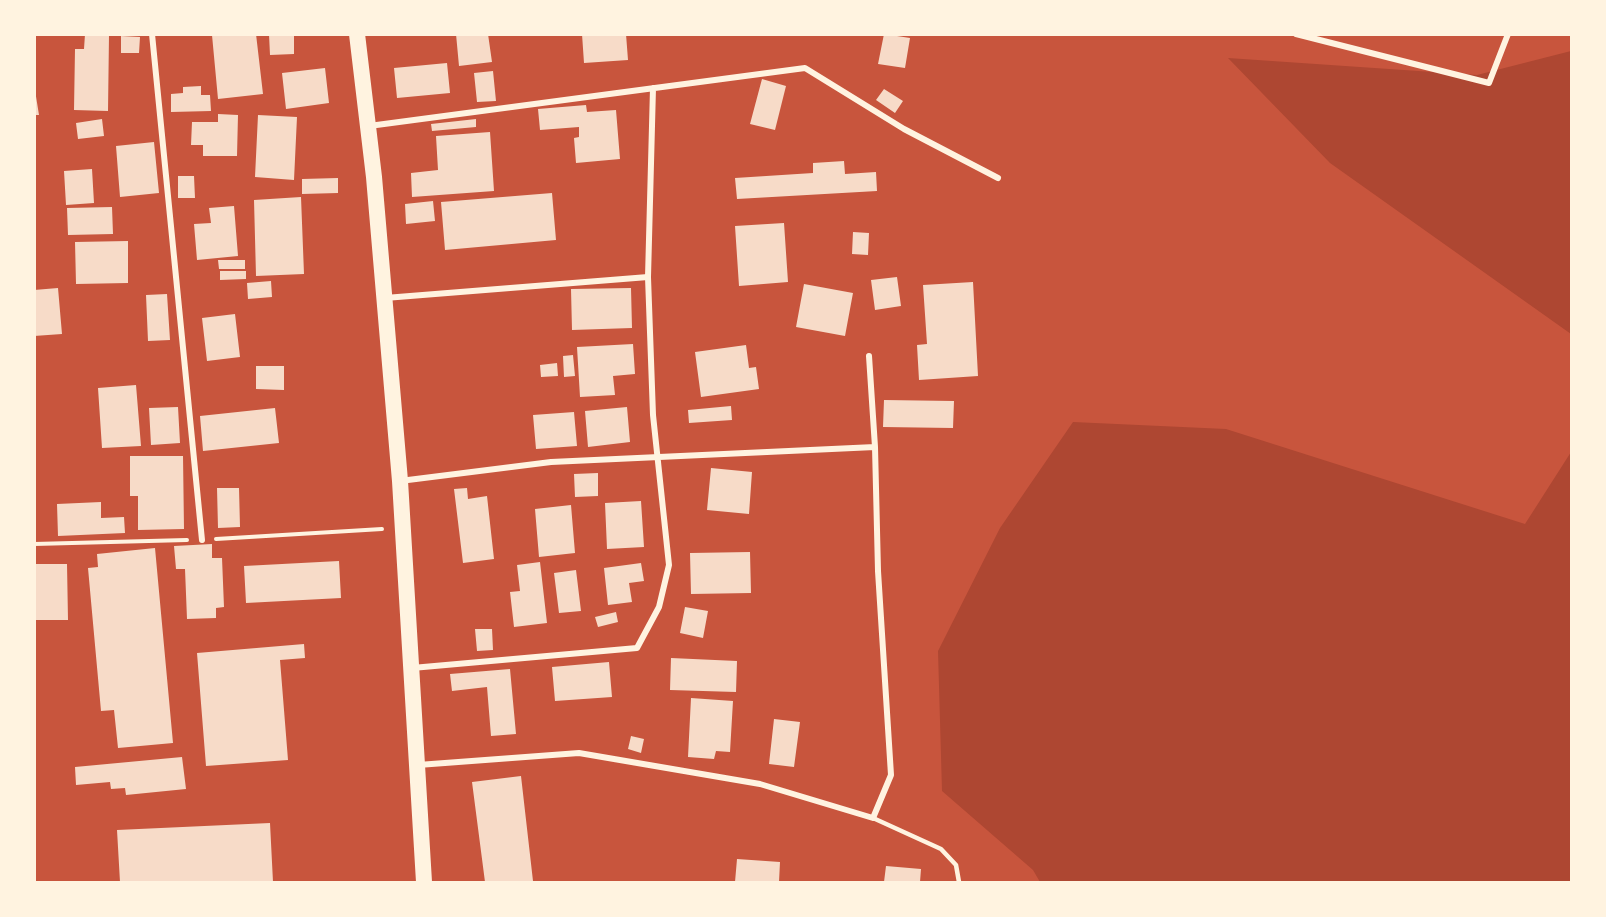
<!DOCTYPE html>
<html>
<head>
<meta charset="utf-8">
<style>
	body { margin:0 }
	#map { position:relative; width:1606px; height:917px; overflow:hidden; background:#c8553d; font-family:Overpass,sans-serif }
	canvas { display:block }
	.frame { position:absolute; inset:0; border:36px solid #fff3e0; pointer-events:none }
</style>
</head>
<body>
<div id="map">
<canvas width="1606" height="917"></canvas>
<div class="frame"></div>
</div>
<script>
const context = document.querySelector('canvas').getContext('2d');
context.lineJoin = 'round';
function fill(path, color) {
  context.fillStyle = color;
  context.fill(path, 'evenodd');
}
function shape(rows) {
  const path = new Path2D();
  for (const r of rows) {
    path.moveTo(r[0], r[1]);
    for (let i = 2; i < r.length; i += 2) path.lineTo(r[i], r[i + 1]);
  }
  return path;
}
function stroke(path, color, width, dash) {
  context.strokeStyle = color;
  context.lineWidth = width;
  context.lineCap = dash ? 'butt' : 'round';
  context.setLineDash(dash || []);
  context.stroke(path);
}
const green = shape([
	[1571,51,1571,334,1330,163,1228,58,1477,75],
	[1073,422,1226,429,1525,524,1571,452,1571,882,1040,882,1033,870,942,791,938,651,1000,528]
]);
const building = shape([
	[85,34,109,35,108,111,74,110,75,49,84,49],
	[256,34,263,94,218,99,212,35],
	[269,34,294,34,294,54,270,55],
	[456,34,488,34,492,62,459,66],
	[582,34,626,34,628,60,584,63],
	[884,34,910,38,905,68,878,64],
	[121,36,140,37,139,53,121,53],
	[447,63,450,93,397,98,394,68],
	[325,68,329,103,286,109,282,73],
	[493,71,496,101,477,102,474,73],
	[762,79,786,86,775,130,750,124],
	[34,84,39,115,34,115],
	[201,86,201,95,210,95,211,111,171,112,171,94,183,93,183,87],
	[884,89,903,101,895,113,876,100],
	[586,105,587,112,616,110,620,159,576,163,574,138,579,137,579,127,540,130,538,109],
	[218,114,238,115,237,156,203,156,203,145,191,145,192,122,218,122],
	[258,115,297,117,294,180,255,177],
	[102,119,104,136,78,139,76,123],
	[476,119,476,127,432,131,431,124],
	[490,132,494,191,412,197,411,173,438,170,436,136],
	[154,142,159,193,120,197,116,146],
	[844,161,845,174,876,172,877,191,737,199,735,178,813,173,813,163],
	[92,169,94,203,66,205,64,171],
	[178,176,194,176,195,198,178,198],
	[338,178,338,193,302,194,302,179],
	[552,193,556,240,445,250,441,202],
	[301,197,304,274,256,276,254,200],
	[433,201,435,221,406,224,405,204],
	[234,206,238,256,197,260,194,224,211,223,209,208],
	[112,207,113,234,68,235,67,208],
	[784,223,788,282,739,286,735,226],
	[853,232,869,233,868,255,852,254],
	[128,241,128,283,76,284,75,242],
	[218,260,245,260,245,269,219,269],
	[220,271,246,271,246,279,220,280],
	[897,277,901,306,875,310,871,280],
	[271,281,272,297,248,299,247,283],
	[973,282,978,376,919,380,917,345,927,344,923,285],
	[804,284,853,293,845,336,796,327],
	[58,288,62,334,34,336,34,290],
	[631,288,632,328,572,330,571,289],
	[167,294,170,340,148,341,146,295],
	[235,314,240,357,207,361,202,318],
	[633,344,635,374,613,376,615,395,580,397,577,347],
	[746,345,749,368,756,367,759,389,701,397,695,352],
	[573,355,575,376,564,377,563,356],
	[557,363,558,376,541,377,540,365],
	[256,366,284,366,284,390,256,389],
	[136,385,141,446,102,448,98,388],
	[884,400,954,401,953,428,883,427],
	[731,406,732,420,689,423,688,410],
	[178,407,180,443,151,445,149,408],
	[627,407,630,442,588,447,585,411],
	[275,408,279,443,203,451,200,416],
	[574,412,577,446,536,449,533,415],
	[130,456,183,456,184,529,138,530,138,496,130,496],
	[711,468,752,472,749,514,707,510],
	[598,473,598,496,575,497,574,474],
	[217,488,239,488,240,527,218,528],
	[467,488,468,499,487,496,494,559,463,563,454,489],
	[641,501,644,547,607,549,605,503],
	[101,502,101,518,124,517,125,533,58,536,57,504],
	[571,505,575,553,539,557,535,509],
	[212,544,212,558,222,558,224,607,216,608,216,618,187,619,185,569,176,569,174,546],
	[155,548,173,743,118,748,114,710,101,711,88,568,98,567,97,554],
	[750,552,751,593,691,594,690,553],
	[339,561,341,598,246,603,244,566],
	[540,562,547,623,514,627,510,592,520,591,517,565],
	[641,563,644,581,629,583,632,602,608,605,604,568],
	[34,564,67,564,68,620,34,620],
	[576,570,581,611,559,613,554,573],
	[685,607,708,611,703,638,680,633],
	[616,612,618,622,598,627,595,617],
	[475,629,492,629,493,650,477,651],
	[304,644,305,658,280,660,288,760,206,766,197,653],
	[671,658,737,661,736,692,670,690],
	[609,662,612,697,555,701,552,667],
	[510,669,516,734,491,736,487,687,452,691,450,674],
	[691,698,733,701,730,752,716,751,714,759,688,757],
	[774,719,800,722,794,767,769,764],
	[631,736,644,739,641,753,628,749],
	[182,757,186,789,126,795,125,788,111,789,110,782,76,785,75,767],
	[521,776,533,881,485,882,472,782],
	[270,823,273,882,120,882,117,830],
	[737,859,780,862,779,882,735,882],
	[886,866,921,869,920,882,884,882]
]);
const path = shape([
	[216,539,382,529],
	[34,544,187,540]
]);
const service = shape([
	[873,818,941,849,956,865,959,882]
]);
const minor = shape([
	[152,34,202,540],
	[1296,34,1489,83,1508,34],
	[369,126,805,68,904,129,998,178],
	[385,298,648,277,653,88],
	[400,481,551,462,875,447],
	[412,668,637,648,659,607,669,565,653,415,648,277],
	[418,765,579,753,760,784,873,818,891,775,878,571,875,447,869,356]
]);
const trunk = shape([
	[357,34,374,177,400,481,424,882]
]);
fill(green, '#ae4732');
fill(building, '#f7dbc8');
stroke(path, '#fff3e0', 4);
stroke(service, '#fff3e0', 4.5);
stroke(minor, '#fff3e0', 6);
stroke(trunk, '#fff3e0', 16);
</script>
</body>
</html>
